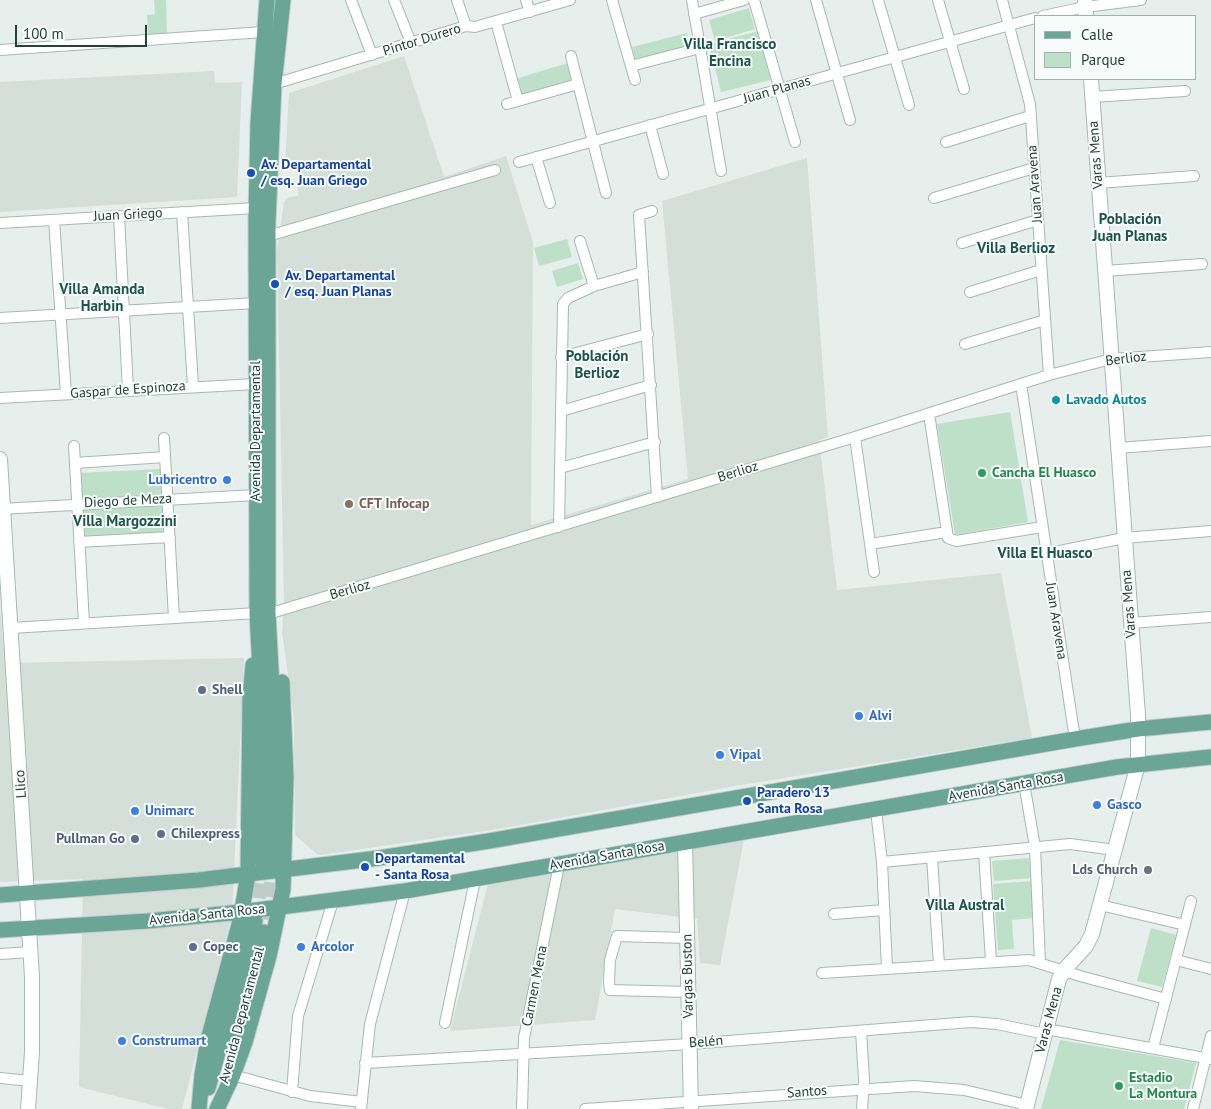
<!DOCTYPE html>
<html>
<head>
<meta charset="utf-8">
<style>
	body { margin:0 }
	#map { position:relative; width:1211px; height:1109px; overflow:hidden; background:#e6efeb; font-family:"PT Sans",sans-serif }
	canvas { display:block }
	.legend { position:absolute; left:1034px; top:15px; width:162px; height:65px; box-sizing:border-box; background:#f7fbf9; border:1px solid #a3b1ad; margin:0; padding:6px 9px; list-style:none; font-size:15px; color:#24423a }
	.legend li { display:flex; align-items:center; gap:10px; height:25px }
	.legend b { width:25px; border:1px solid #a3b1ad }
	.scale { position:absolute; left:15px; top:25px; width:132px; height:22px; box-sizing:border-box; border:2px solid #24423a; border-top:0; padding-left:6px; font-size:15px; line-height:18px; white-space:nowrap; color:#24423a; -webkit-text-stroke:4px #f7fbf9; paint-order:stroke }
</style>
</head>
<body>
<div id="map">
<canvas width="1211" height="1109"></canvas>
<ul class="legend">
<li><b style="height:6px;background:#6aa596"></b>Calle</li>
<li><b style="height:14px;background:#bfe0c8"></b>Parque</li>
</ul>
<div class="scale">100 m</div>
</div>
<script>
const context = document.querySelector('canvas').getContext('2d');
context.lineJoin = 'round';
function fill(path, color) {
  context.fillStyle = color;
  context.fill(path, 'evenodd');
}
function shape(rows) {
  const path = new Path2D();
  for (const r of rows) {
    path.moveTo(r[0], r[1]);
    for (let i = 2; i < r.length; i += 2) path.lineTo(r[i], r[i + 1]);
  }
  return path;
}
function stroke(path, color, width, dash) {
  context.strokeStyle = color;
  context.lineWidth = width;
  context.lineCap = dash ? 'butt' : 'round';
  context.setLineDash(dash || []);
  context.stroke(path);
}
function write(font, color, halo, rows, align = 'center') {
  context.font = font + ' "PT Sans",sans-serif';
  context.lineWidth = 4;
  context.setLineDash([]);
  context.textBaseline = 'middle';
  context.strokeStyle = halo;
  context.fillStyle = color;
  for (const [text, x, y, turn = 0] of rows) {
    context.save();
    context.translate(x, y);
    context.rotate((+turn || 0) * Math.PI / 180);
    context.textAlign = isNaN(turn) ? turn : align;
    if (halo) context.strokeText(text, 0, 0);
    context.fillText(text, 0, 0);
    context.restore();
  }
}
const built = shape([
	[404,56,444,177,506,156,533,242,531,525,688,479,662,201,807,158,828,437,819,440,837,590,1001,573,1032,738,741,785,498,829,321,855,318,855,295,835,294,718,282,632,284,603,277,252,284,202,288,197,298,196,297,169,285,165,289,93],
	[214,71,215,83,242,82,237,197,0,212,0,82],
	[0,607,5,663,244,658,232,915,182,1109,168,1109,79,1087,83,879,0,882],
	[744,839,720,965,700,963,697,919,615,909,595,1020,450,1031,488,884]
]);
const green = shape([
	[154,0,166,0,167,33,148,35,147,15,155,14],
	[749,8,755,29,715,41,709,20],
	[758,31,771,80,721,92,709,44],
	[687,33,690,48,636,62,632,47],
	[568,63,574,82,523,97,518,78],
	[567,239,572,257,539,266,534,248],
	[578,263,583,279,557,287,552,271],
	[1010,412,1028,522,955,535,937,424],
	[160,469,163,542,81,546,77,473],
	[1029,858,1031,878,994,881,992,861],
	[1033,881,1035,918,1012,920,1014,949,998,950,993,884],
	[1151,928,1176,935,1162,987,1137,981],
	[1060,1040,1196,1063,1184,1109,1041,1109]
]);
const primaryTunnel = shape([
	[267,920,274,861],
	[255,921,263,863]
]);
const minor = shape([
	[351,0,372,55],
	[394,0,411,43],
	[457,0,466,26],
	[526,0,530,12],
	[612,0,635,80],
	[692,0,721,171],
	[754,0,795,142],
	[816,0,850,120],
	[878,0,909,105],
	[938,0,964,89],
	[1002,0,1030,104,1049,375],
	[694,14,744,0],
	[1043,16,1085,7,1141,0],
	[496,22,518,101],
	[0,50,264,32],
	[571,56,606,193],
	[631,66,700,48],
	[274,84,466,26,475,27,570,0],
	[1092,97,1185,91],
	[507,104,578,84],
	[650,125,663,174],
	[946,142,1030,116],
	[536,157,550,203],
	[519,162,1035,18],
	[1098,183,1194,176],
	[934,198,1034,168],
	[652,211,639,215,657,497],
	[182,212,193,386],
	[119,216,128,390],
	[54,220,66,394],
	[0,223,256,208],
	[268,236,495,170],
	[580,241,594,286],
	[962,243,1038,220],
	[1105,271,1202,264],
	[970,292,1041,270],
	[0,318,256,303],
	[965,344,1045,320],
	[561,357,648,334],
	[1021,384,1075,739],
	[0,398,256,384],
	[561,411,651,385],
	[929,414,948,538,956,541,1042,527],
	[855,437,874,572],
	[164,438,174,618],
	[74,446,84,623],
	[1118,448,1211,441],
	[75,463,165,457],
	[560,468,655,442],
	[0,509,256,495],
	[559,527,563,304,568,298,594,286,643,272],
	[79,542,170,537],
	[870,544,947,532],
	[1045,554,1124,538,1211,531],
	[268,614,855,437,1049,375,1111,359,1211,352],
	[1131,623,1211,617],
	[11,628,257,613],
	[1024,783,1035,847,1040,962],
	[876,810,882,862,887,968],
	[984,852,991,961],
	[932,857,939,965],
	[882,862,1070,844,1115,850],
	[1100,905,1185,925],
	[834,914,884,910],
	[687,938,617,936,610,960,609,983,610,990,689,992],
	[0,954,30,952],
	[1176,960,1211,969],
	[822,973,1029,960,1080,976,1166,999],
	[445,1023,475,880],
	[1046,1029,1211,1059],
	[861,1031,864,1080,862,1109],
	[1153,1048,1191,901],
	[365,1063,690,1044,971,1022,997,1024,1045,1034],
	[233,1075,310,1096,362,1102],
	[0,1078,31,1081],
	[292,1092,298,1016,333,901],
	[361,1109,370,1024,405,891],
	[522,1109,524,1038,559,865],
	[585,1109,914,1086,964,1090,1027,1105],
	[1193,1109,1211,1036]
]);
const tertiary = shape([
	[1085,0,1086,16],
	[0,459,32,977,32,1052,28,1109],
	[685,842,691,1109],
	[1026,1109,1059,979,1066,968,1086,946,1092,934,1138,764,1138,715,1091,79]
]);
const primary = shape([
	[274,861,275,743,268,614,268,221,274,84,283,0],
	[263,863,261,687,257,613,256,218,258,123,267,0],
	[0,895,199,880,379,858,489,841,1075,739,1138,729,1211,722],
	[0,930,148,921,241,912,405,891,1117,767,1211,757],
	[236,1038,264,932],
	[208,1088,255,921],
	[199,1109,202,1075,208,1040,240,921,248,875,250,698,253,665],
	[217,1109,233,1075,245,1042,269,956,283,889,286,776,282,682]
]);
const markers = [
	[251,173,5,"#1a4fb4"],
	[275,284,5,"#1a4fb4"],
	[1056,400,5,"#0f9aa8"],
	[982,473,5,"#2e9e5b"],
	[227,480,5,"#3f7fe0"],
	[349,504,5,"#8d6e63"],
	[202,690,5,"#5c6f8a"],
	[859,716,5,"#3f7fe0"],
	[720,755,5,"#3f7fe0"],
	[747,801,5,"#1a4fb4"],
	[1097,805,5,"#3f7fe0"],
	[135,811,5,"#3f7fe0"],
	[161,834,5,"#5c6f8a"],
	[135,839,5,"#5c6f8a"],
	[365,867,5,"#1a4fb4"],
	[1148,870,5,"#6b7280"],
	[193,947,5,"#5c6f8a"],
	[301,947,5,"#3f7fe0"],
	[122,1041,5,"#3f7fe0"],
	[1119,1086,5,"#2e9e5b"]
];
const streetNames = [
	["Pintor Durero",422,40,-17],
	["Juan Planas",777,90,-16],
	["Varas Mena",1096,155,-94],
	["Juan Aravena",1035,184,-94],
	["Juan Griego",128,215,-3],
	["Berlioz",1126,359,-7],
	["Gaspar de Espinoza",128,390,-4],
	["Avenida Departamental",256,431,-90],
	["Berlioz",738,472,-17],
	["Diego de Meza",128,501,-3],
	["Berlioz",350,590,-16],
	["Varas Mena",1129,604,-94],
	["Juan Aravena",1056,621,81],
	["Llico",21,784,-94],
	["Avenida Santa Rosa",1006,787,-10],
	["Avenida Santa Rosa",607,856,-10],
	["Avenida Santa Rosa",207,915,-6],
	["Vargas Buston",688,976,-91],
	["Carmen Mena",535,986,-79],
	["Avenida Departamental",242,1015,-75],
	["Varas Mena",1049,1020,-75],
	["Belén",706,1042,-4],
	["Santos",807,1092,-4]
];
const transitNames = [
	["Av. Departamental",261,165],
	["/ esq. Juan Griego",261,181],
	["Av. Departamental",285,276],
	["/ esq. Juan Planas",285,292],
	["Paradero 13",757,793],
	["Santa Rosa",757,809],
	["Departamental",375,859],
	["- Santa Rosa",375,875]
];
const cultureNames = [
	["Lavado Autos",1066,400]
];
const leisureNames = [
	["Cancha El Huasco",992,473],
	["Estadio",1129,1078],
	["La Montura",1129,1094]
];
const shopNames = [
	["Lubricentro",217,480,"right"],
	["Alvi",869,716],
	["Vipal",730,755],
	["Gasco",1107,805],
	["Unimarc",145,811],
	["Arcolor",311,947],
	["Construmart",132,1041]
];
const educationNames = [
	["CFT Infocap",359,504]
];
const serviceNames = [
	["Shell",212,690],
	["Chilexpress",171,834],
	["Pullman Go",125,839,"right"],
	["Copec",203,947]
];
const worshipNames = [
	["Lds Church",1138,870]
];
const neighbourhoodNames = [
	["Villa Francisco",730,45],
	["Encina",730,62],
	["Población",1130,220],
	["Juan Planas",1130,237],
	["Villa Berlioz",1016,249],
	["Villa Amanda",102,290],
	["Harbin",102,307],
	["Población",597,357],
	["Berlioz",597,374],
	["Villa Margozzini",125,522],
	["Villa El Huasco",1045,554],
	["Villa Austral",965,906]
];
fill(built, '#d4dfda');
fill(green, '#bfe0c8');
stroke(primaryTunnel, '#bfccc8', 15, [15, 8]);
stroke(minor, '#a8b8b2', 12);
stroke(tertiary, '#a8b8b2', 16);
stroke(primary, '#c2cac8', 17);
stroke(minor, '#fff', 10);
stroke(tertiary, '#fff', 14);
stroke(primary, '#6aa596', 15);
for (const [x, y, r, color] of markers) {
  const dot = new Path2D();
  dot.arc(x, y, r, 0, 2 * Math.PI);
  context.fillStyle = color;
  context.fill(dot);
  stroke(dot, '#f7fbf9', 2);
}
write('14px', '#24423a', '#f7fbf9', streetNames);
write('bold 14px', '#164399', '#f7fbf9', transitNames, 'left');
write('bold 14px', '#0d838f', '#f7fbf9', cultureNames, 'left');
write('bold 14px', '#27864d', '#f7fbf9', leisureNames, 'left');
write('bold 14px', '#366cbe', '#f7fbf9', shopNames, 'left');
write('bold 14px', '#785e54', '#f7fbf9', educationNames, 'left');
write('bold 14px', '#4e5e75', '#f7fbf9', serviceNames, 'left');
write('bold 14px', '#5b616d', '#f7fbf9', worshipNames, 'right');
write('bold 15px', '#1f5548', '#f7fbf9', neighbourhoodNames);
</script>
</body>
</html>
